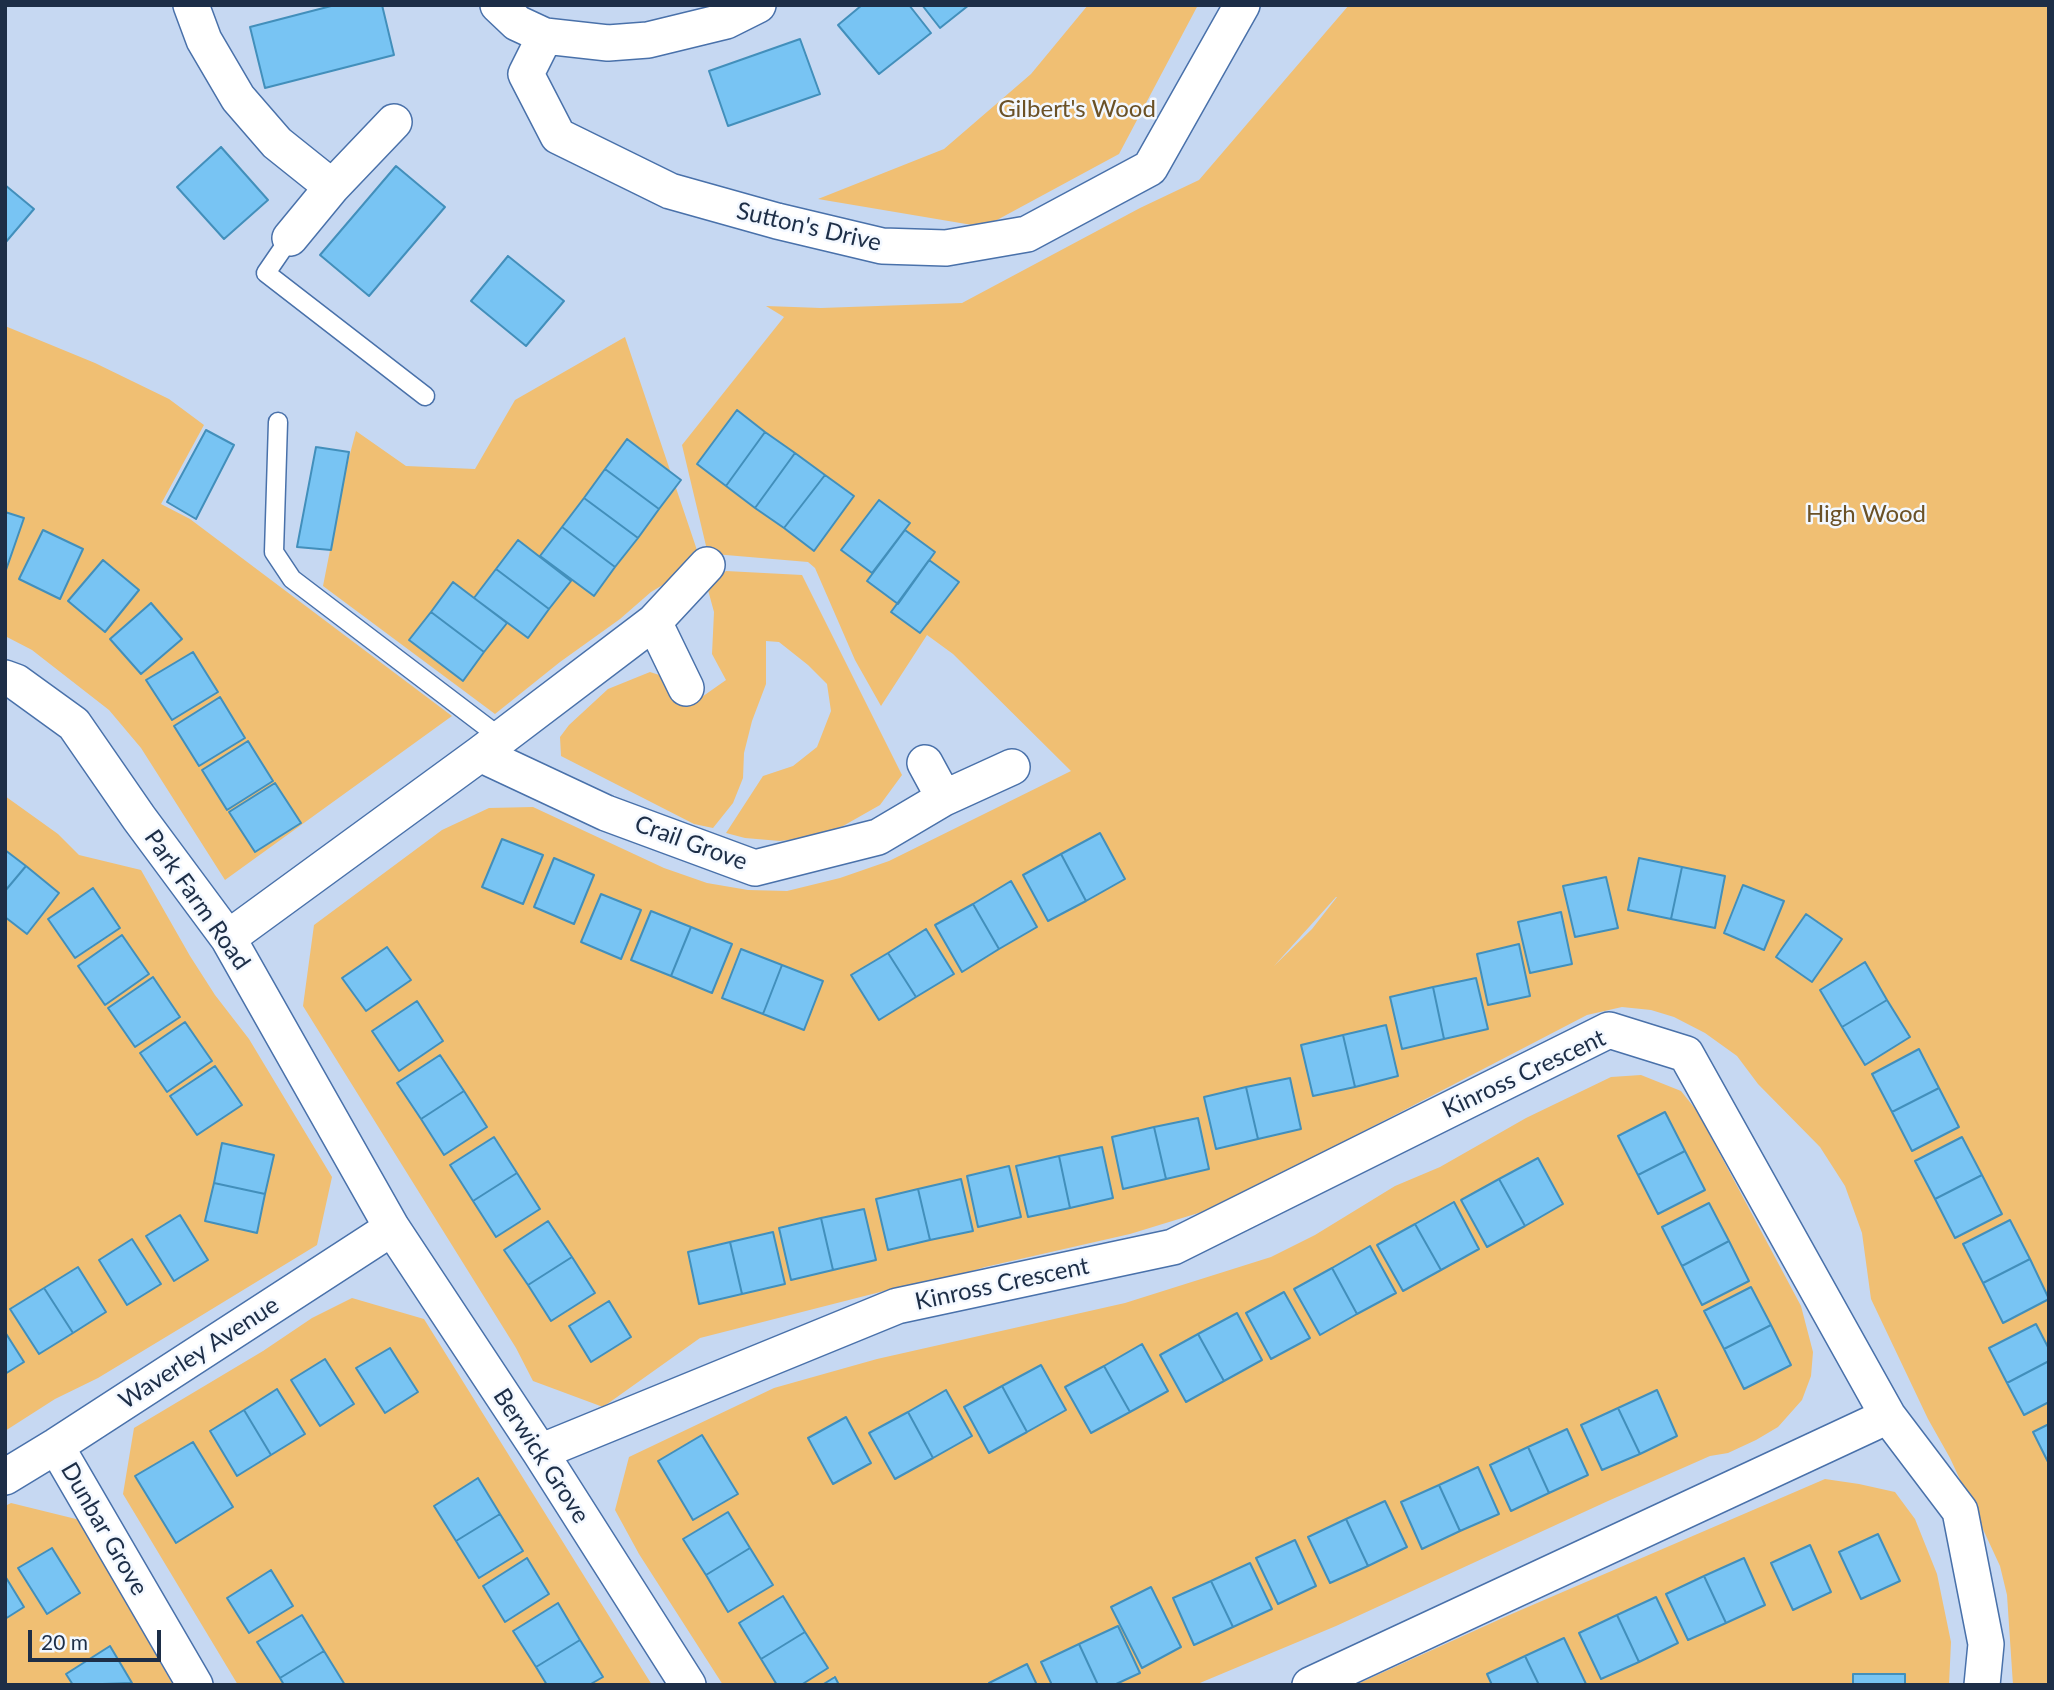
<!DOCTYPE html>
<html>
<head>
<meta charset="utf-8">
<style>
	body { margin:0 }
	#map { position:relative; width:2054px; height:1690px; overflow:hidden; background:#c6d8f2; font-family:Lato,sans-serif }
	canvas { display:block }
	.frame { position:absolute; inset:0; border:7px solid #1d2e47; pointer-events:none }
	.scale { position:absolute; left:28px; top:1630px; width:133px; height:32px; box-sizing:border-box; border:4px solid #1d2e47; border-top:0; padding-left:9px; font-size:21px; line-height:24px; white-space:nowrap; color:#1d2e47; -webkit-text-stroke:5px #f3f8ff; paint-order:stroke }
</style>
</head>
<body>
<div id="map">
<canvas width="2054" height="1690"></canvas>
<div class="frame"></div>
<div class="scale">20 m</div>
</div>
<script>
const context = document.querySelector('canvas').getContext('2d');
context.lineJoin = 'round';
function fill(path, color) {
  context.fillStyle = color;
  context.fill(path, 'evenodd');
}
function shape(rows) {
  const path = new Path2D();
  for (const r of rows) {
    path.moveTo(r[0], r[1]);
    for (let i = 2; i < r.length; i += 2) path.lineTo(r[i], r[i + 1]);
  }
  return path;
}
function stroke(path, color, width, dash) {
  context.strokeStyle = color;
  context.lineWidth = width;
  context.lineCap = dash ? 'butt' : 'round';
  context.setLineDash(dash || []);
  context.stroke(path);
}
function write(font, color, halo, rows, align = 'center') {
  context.font = font + ' Lato,sans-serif';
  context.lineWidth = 5;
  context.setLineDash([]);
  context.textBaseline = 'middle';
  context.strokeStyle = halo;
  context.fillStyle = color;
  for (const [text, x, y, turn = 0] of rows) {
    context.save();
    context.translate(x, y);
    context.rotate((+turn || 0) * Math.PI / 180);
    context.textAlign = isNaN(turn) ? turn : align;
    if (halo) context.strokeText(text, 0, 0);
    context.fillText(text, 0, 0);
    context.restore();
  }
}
const green = shape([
	[1088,5,1198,5,1119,154,984,227,818,199,944,149,1031,74],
	[1349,5,2049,5,2049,1685,2013,1685,2007,1595,2000,1566,1950,1458,1928,1419,1871,1299,1862,1233,1845,1186,1820,1147,1758,1084,1737,1056,1705,1033,1674,1017,1651,1010,1622,1007,1587,1015,1218,1207,1130,1234,985,1267,940,1281,888,1290,700,1338,603,1407,533,1381,516,1348,303,1006,314,925,442,830,489,808,533,807,664,868,707,883,748,890,787,891,840,878,889,861,1071,771,953,654,927,635,881,706,855,660,815,568,808,562,714,554,707,550,682,445,784,317,766,306,821,308,962,303,1140,208,1199,180],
	[1337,897,1312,929,1274,966,1336,897],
	[5,326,95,363,169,399,204,425,161,504,190,519,452,716,225,880,141,748,109,710,32,650,5,636],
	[625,337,701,562,651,592,620,619,560,662,495,714,323,586,346,469,356,431,406,466,475,469,515,400],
	[726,571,802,575,902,775,880,805,843,826,813,837,780,841,745,838,726,833,763,776,793,766,817,747,831,711,827,684,808,665,779,642,766,641,766,684,752,721,744,753,743,778,733,803,713,828,694,824,561,756,560,737,569,725,608,689,650,672,684,683,699,699,726,680,712,654,714,612,708,590,713,582],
	[5,796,58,834,79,855,141,870,190,956,215,995,249,1039,332,1177,317,1245,194,1320,98,1378,55,1399,5,1431],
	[1641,1075,1681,1091,1697,1111,1801,1306,1813,1352,1811,1376,1802,1400,1778,1427,1756,1440,1728,1453,1710,1456,1608,1501,1336,1626,1195,1685,723,1685,639,1554,615,1510,629,1457,774,1388,877,1359,1125,1303,1271,1257,1315,1235,1395,1186,1440,1167,1526,1118,1611,1077],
	[352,1298,424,1319,652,1685,238,1685,123,1494,134,1428,263,1351,312,1318],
	[1825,1479,1859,1484,1895,1492,1915,1519,1937,1574,1951,1642,1949,1685,1355,1685,1507,1616],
	[11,1503,80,1520,173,1685,5,1685,5,1506]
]);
const building = shape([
	[335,5,382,5,394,55,265,88,250,27,335,5],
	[862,5,909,5,931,33,879,74,838,25,862,5],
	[922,5,969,5,940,28,922,5],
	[800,39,820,94,728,126,709,71,800,39],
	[221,147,268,200,224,239,177,187,221,147],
	[396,166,445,207,369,296,320,255,396,166],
	[5,185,34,209,5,243,5,185],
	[508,256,564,301,526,346,471,301,508,256],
	[737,410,765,432,726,486,697,464,737,410],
	[206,430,234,445,196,519,167,502,206,430],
	[765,432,795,453,755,508,726,486,765,432],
	[627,439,681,480,659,509,605,469,627,439],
	[316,447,349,452,331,550,297,547,316,447],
	[795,453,825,475,784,528,755,508,795,453],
	[605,469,659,509,638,538,584,498,605,469],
	[825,475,854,496,814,551,784,528,825,475],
	[584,498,638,538,615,567,562,527,584,498],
	[879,500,910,523,872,573,841,550,879,500],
	[5,512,24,518,6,570,5,569,5,512],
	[562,527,615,567,594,596,540,556,562,527],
	[43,530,83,549,60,599,19,579,43,530],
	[905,530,935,552,898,604,867,581,905,530],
	[518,540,571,581,549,609,496,569,518,540],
	[103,560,139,590,105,632,68,601,103,560],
	[929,560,959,582,920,633,891,612,929,560],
	[496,569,549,609,528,638,474,598,496,569],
	[453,582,507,623,484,652,431,612,453,582],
	[151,603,182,639,141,674,110,639,151,603],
	[431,612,484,652,463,681,409,640,431,612],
	[193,652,218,692,172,720,146,680,193,652],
	[220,697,245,738,199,766,174,726,220,697],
	[248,741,273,781,227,810,202,770,248,741],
	[275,783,301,823,255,852,229,812,275,783],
	[1100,833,1125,879,1086,901,1061,854,1100,833],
	[502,839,543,855,523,904,482,887,502,839],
	[5,850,26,866,5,891,5,850],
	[1061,854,1086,901,1048,921,1023,875,1061,854],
	[554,858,594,875,574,924,534,907,554,858],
	[1639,858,1682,867,1671,919,1628,910,1639,858],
	[26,866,59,893,27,934,5,917,5,891,26,866],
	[1682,867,1725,876,1715,928,1671,919,1682,867],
	[1606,877,1618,928,1575,937,1563,886,1606,877],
	[1011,881,1037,927,999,949,973,904,1011,881],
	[1743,885,1784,901,1764,950,1724,933,1743,885],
	[93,888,120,928,75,958,48,919,93,888],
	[601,894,641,910,621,959,581,942,601,894],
	[973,904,999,949,962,972,935,925,973,904],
	[651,911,691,927,671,976,631,960,651,911],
	[1561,912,1572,964,1530,973,1518,922,1561,912],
	[1806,914,1842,939,1812,982,1776,957,1806,914],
	[691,927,732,944,712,993,671,976,691,927],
	[926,929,954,974,916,997,888,953,926,929],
	[122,935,149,974,105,1005,78,966,122,935],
	[1519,944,1530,996,1488,1005,1477,954,1519,944],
	[387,947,411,980,366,1011,342,978,387,947],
	[741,949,782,965,763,1014,722,998,741,949],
	[888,953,916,997,879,1020,851,975,888,953],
	[1865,962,1887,1000,1842,1027,1820,990,1865,962],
	[782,965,823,981,804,1030,763,1014,782,965],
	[153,977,180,1017,135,1047,108,1008,153,977],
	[1476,978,1488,1029,1444,1039,1433,987,1476,978],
	[1433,987,1444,1039,1402,1049,1390,997,1433,987],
	[1887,1000,1910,1037,1865,1065,1842,1027,1887,1000],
	[417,1001,443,1041,399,1071,372,1031,417,1001],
	[185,1022,212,1061,167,1092,140,1053,185,1022],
	[1386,1025,1398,1076,1355,1087,1343,1035,1386,1025],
	[1343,1035,1355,1087,1313,1096,1301,1045,1343,1035],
	[1919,1049,1939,1088,1892,1112,1872,1074,1919,1049],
	[440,1055,464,1091,421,1119,397,1083,440,1055],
	[215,1066,242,1105,197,1135,170,1096,215,1066],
	[1290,1078,1301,1129,1258,1139,1246,1087,1290,1078],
	[1246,1087,1258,1139,1216,1149,1204,1097,1246,1087],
	[1939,1088,1959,1127,1912,1151,1892,1112,1939,1088],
	[464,1091,487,1127,444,1155,421,1119,464,1091],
	[1665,1112,1685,1151,1638,1175,1618,1136,1665,1112],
	[1198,1118,1209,1169,1166,1179,1154,1127,1198,1118],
	[1154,1127,1166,1179,1123,1189,1112,1137,1154,1127],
	[494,1137,517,1173,473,1201,450,1165,494,1137],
	[1962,1137,1982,1175,1935,1199,1915,1161,1962,1137],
	[222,1143,274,1155,265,1194,214,1183,222,1143],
	[1102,1147,1113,1198,1070,1208,1059,1156,1102,1147],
	[1685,1151,1705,1190,1658,1214,1638,1175,1685,1151],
	[1059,1156,1070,1208,1028,1217,1016,1166,1059,1156],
	[1538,1158,1563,1204,1525,1226,1499,1179,1538,1158],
	[1009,1166,1021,1217,978,1227,967,1176,1009,1166],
	[517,1173,540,1209,496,1237,473,1201,517,1173],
	[1982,1175,2002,1214,1955,1238,1935,1199,1982,1175],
	[961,1179,973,1231,930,1240,918,1189,961,1179],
	[1499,1179,1525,1226,1487,1247,1461,1200,1499,1179],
	[214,1183,265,1194,257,1233,205,1221,214,1183],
	[918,1189,930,1240,888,1250,876,1199,918,1189],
	[1454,1202,1479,1249,1441,1270,1415,1224,1454,1202],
	[1709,1203,1729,1241,1682,1266,1662,1227,1709,1203],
	[864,1209,876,1260,833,1270,821,1218,864,1209],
	[180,1215,208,1260,174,1281,146,1236,180,1215],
	[821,1218,833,1270,791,1280,779,1228,821,1218],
	[2010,1220,2030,1259,1983,1283,1963,1244,2010,1220],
	[548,1221,572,1257,528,1285,504,1250,548,1221],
	[1415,1224,1441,1270,1403,1291,1377,1245,1415,1224],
	[773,1232,785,1284,742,1294,730,1242,773,1232],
	[132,1239,161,1284,127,1305,99,1260,132,1239],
	[1729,1241,1749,1281,1702,1305,1682,1266,1729,1241],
	[730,1242,742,1294,699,1304,688,1252,730,1242],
	[1370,1246,1396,1293,1357,1314,1332,1268,1370,1246],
	[572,1257,595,1293,551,1321,528,1285,572,1257],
	[2030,1259,2049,1299,2003,1323,1983,1283,2030,1259],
	[78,1267,106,1312,73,1333,44,1288,78,1267],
	[1332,1268,1357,1314,1320,1335,1294,1289,1332,1268],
	[1751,1287,1771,1325,1724,1349,1704,1311,1751,1287],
	[44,1288,73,1333,39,1354,10,1309,44,1288],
	[1284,1292,1310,1338,1271,1359,1246,1313,1284,1292],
	[609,1301,631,1337,591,1362,569,1326,609,1301],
	[1237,1313,1262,1360,1224,1381,1198,1334,1237,1313],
	[2036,1324,2049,1349,2049,1361,2007,1383,1989,1348,2036,1324],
	[1771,1325,1791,1365,1744,1389,1724,1349,1771,1325],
	[5,1332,24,1362,5,1374,5,1332],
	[1198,1334,1224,1381,1186,1402,1160,1355,1198,1334],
	[1142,1344,1168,1391,1130,1412,1104,1366,1142,1344],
	[390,1348,418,1392,385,1413,356,1368,390,1348],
	[325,1359,354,1404,320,1426,291,1380,325,1359],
	[2049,1361,2049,1402,2024,1415,2007,1383,2049,1361],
	[1041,1365,1066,1410,1027,1432,1002,1386,1041,1365],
	[1104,1366,1130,1412,1091,1433,1065,1387,1104,1366],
	[1002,1386,1027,1432,989,1453,964,1407,1002,1386],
	[277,1389,305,1434,271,1455,244,1410,277,1389],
	[946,1390,972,1436,933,1458,908,1412,946,1390],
	[1657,1390,1677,1436,1640,1454,1618,1408,1657,1390],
	[1618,1408,1640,1454,1602,1470,1581,1425,1618,1408],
	[244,1410,271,1455,237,1476,210,1431,244,1410],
	[908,1412,933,1458,895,1479,869,1433,908,1412],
	[846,1417,871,1463,833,1484,808,1438,846,1417],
	[2049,1424,2049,1464,2033,1432,2049,1424],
	[1567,1429,1588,1475,1549,1493,1528,1447,1567,1429],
	[702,1435,738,1494,693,1520,658,1461,702,1435],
	[193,1442,233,1507,176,1543,135,1476,193,1442],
	[1528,1447,1549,1493,1511,1511,1490,1465,1528,1447],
	[1478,1467,1499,1514,1460,1531,1439,1485,1478,1467],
	[478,1478,500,1514,456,1541,434,1506,478,1478],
	[1439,1485,1460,1531,1422,1549,1401,1502,1439,1485],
	[1385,1501,1407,1547,1368,1566,1346,1519,1385,1501],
	[728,1512,750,1548,706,1575,683,1539,728,1512],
	[500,1514,523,1551,479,1578,456,1541,500,1514],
	[1346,1519,1368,1566,1330,1583,1308,1537,1346,1519],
	[1878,1534,1900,1581,1861,1599,1839,1552,1878,1534],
	[1295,1540,1316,1586,1278,1604,1256,1558,1295,1540],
	[1810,1545,1831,1592,1793,1610,1771,1563,1810,1545],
	[52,1548,80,1593,47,1614,18,1568,52,1548],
	[750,1548,773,1585,728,1612,706,1575,750,1548],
	[527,1558,549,1594,505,1622,483,1586,527,1558],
	[1744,1558,1765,1605,1726,1623,1704,1576,1744,1558],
	[1250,1563,1272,1609,1233,1627,1211,1581,1250,1563],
	[271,1570,293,1606,249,1633,227,1598,271,1570],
	[5,1576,24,1607,5,1619,5,1576],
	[1704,1576,1726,1623,1688,1640,1666,1594,1704,1576],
	[1211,1581,1233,1627,1194,1645,1173,1598,1211,1581],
	[1151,1587,1181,1647,1142,1668,1111,1607,1151,1587],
	[783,1596,805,1632,761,1659,739,1623,783,1596],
	[1656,1597,1678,1643,1639,1662,1617,1615,1656,1597],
	[558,1603,580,1640,536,1667,513,1631,558,1603],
	[302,1615,324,1651,280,1678,257,1642,302,1615],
	[1617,1615,1639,1662,1601,1679,1579,1633,1617,1615],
	[1118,1626,1140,1673,1114,1685,1098,1685,1079,1644,1118,1626],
	[805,1632,828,1668,801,1685,777,1685,761,1659,805,1632],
	[1564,1638,1586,1684,1539,1685,1525,1656,1564,1638],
	[580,1640,603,1677,589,1685,547,1685,536,1667,580,1640],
	[1079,1644,1098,1685,1052,1685,1041,1662,1079,1644],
	[110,1646,132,1683,73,1685,66,1674,110,1646],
	[324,1651,345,1685,284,1685,280,1678,324,1651],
	[1525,1656,1539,1685,1492,1685,1487,1674,1525,1656],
	[1027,1664,1037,1685,990,1685,989,1683,1027,1664],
	[1853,1674,1905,1674,1905,1685,1853,1685,1853,1674],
	[835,1677,839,1685,822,1685,835,1677]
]);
const lane = shape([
	[290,238,266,273,425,396],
	[278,422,274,552,292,579,501,738]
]);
const street = shape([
	[191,5,204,40,238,98,277,143,332,187],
	[498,5,517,23,545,36,608,43,648,40,726,21,758,5],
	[545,36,526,74,558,136,670,191,777,221,882,246,946,248,1027,234,1150,168,1242,5],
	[290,238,332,187,394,122],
	[654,622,686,688],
	[5,678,16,682,74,724,139,818,228,938,392,1228,540,1452,688,1685],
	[480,754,606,813,755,868,878,837,944,798,1012,767],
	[925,763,944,798],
	[228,938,480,754,654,622,707,565],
	[1888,1416,1960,1511,1986,1644,1982,1685],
	[56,1446,195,1685],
	[540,1452,897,1306,1173,1247,1609,1030,1686,1054,1888,1416,1310,1685],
	[5,1477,56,1446,392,1228]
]);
const parkNames = [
	["Gilbert's Wood",1077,109],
	["High Wood",1866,514]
];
const streetNames = [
	["Sutton's Drive",809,227,13],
	["Crail Grove",691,843,20],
	["Park Farm Road",197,900,55],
	["Kinross Crescent",1524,1074,-25],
	["Kinross Crescent",1002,1284,-12],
	["Waverley Avenue",199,1353,-33],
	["Berwick Grove",541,1456,57],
	["Dunbar Grove",104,1529,60]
];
fill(green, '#f0bf73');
fill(building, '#78c4f3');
stroke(building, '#428fbb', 2);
stroke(lane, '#4971aa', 21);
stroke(street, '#4971aa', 38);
stroke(lane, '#fff', 18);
stroke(street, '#fff', 35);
write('24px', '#6b5126', '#f3f8ff', parkNames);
write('24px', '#1d2e47', '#f3f8ff', streetNames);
</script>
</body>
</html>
